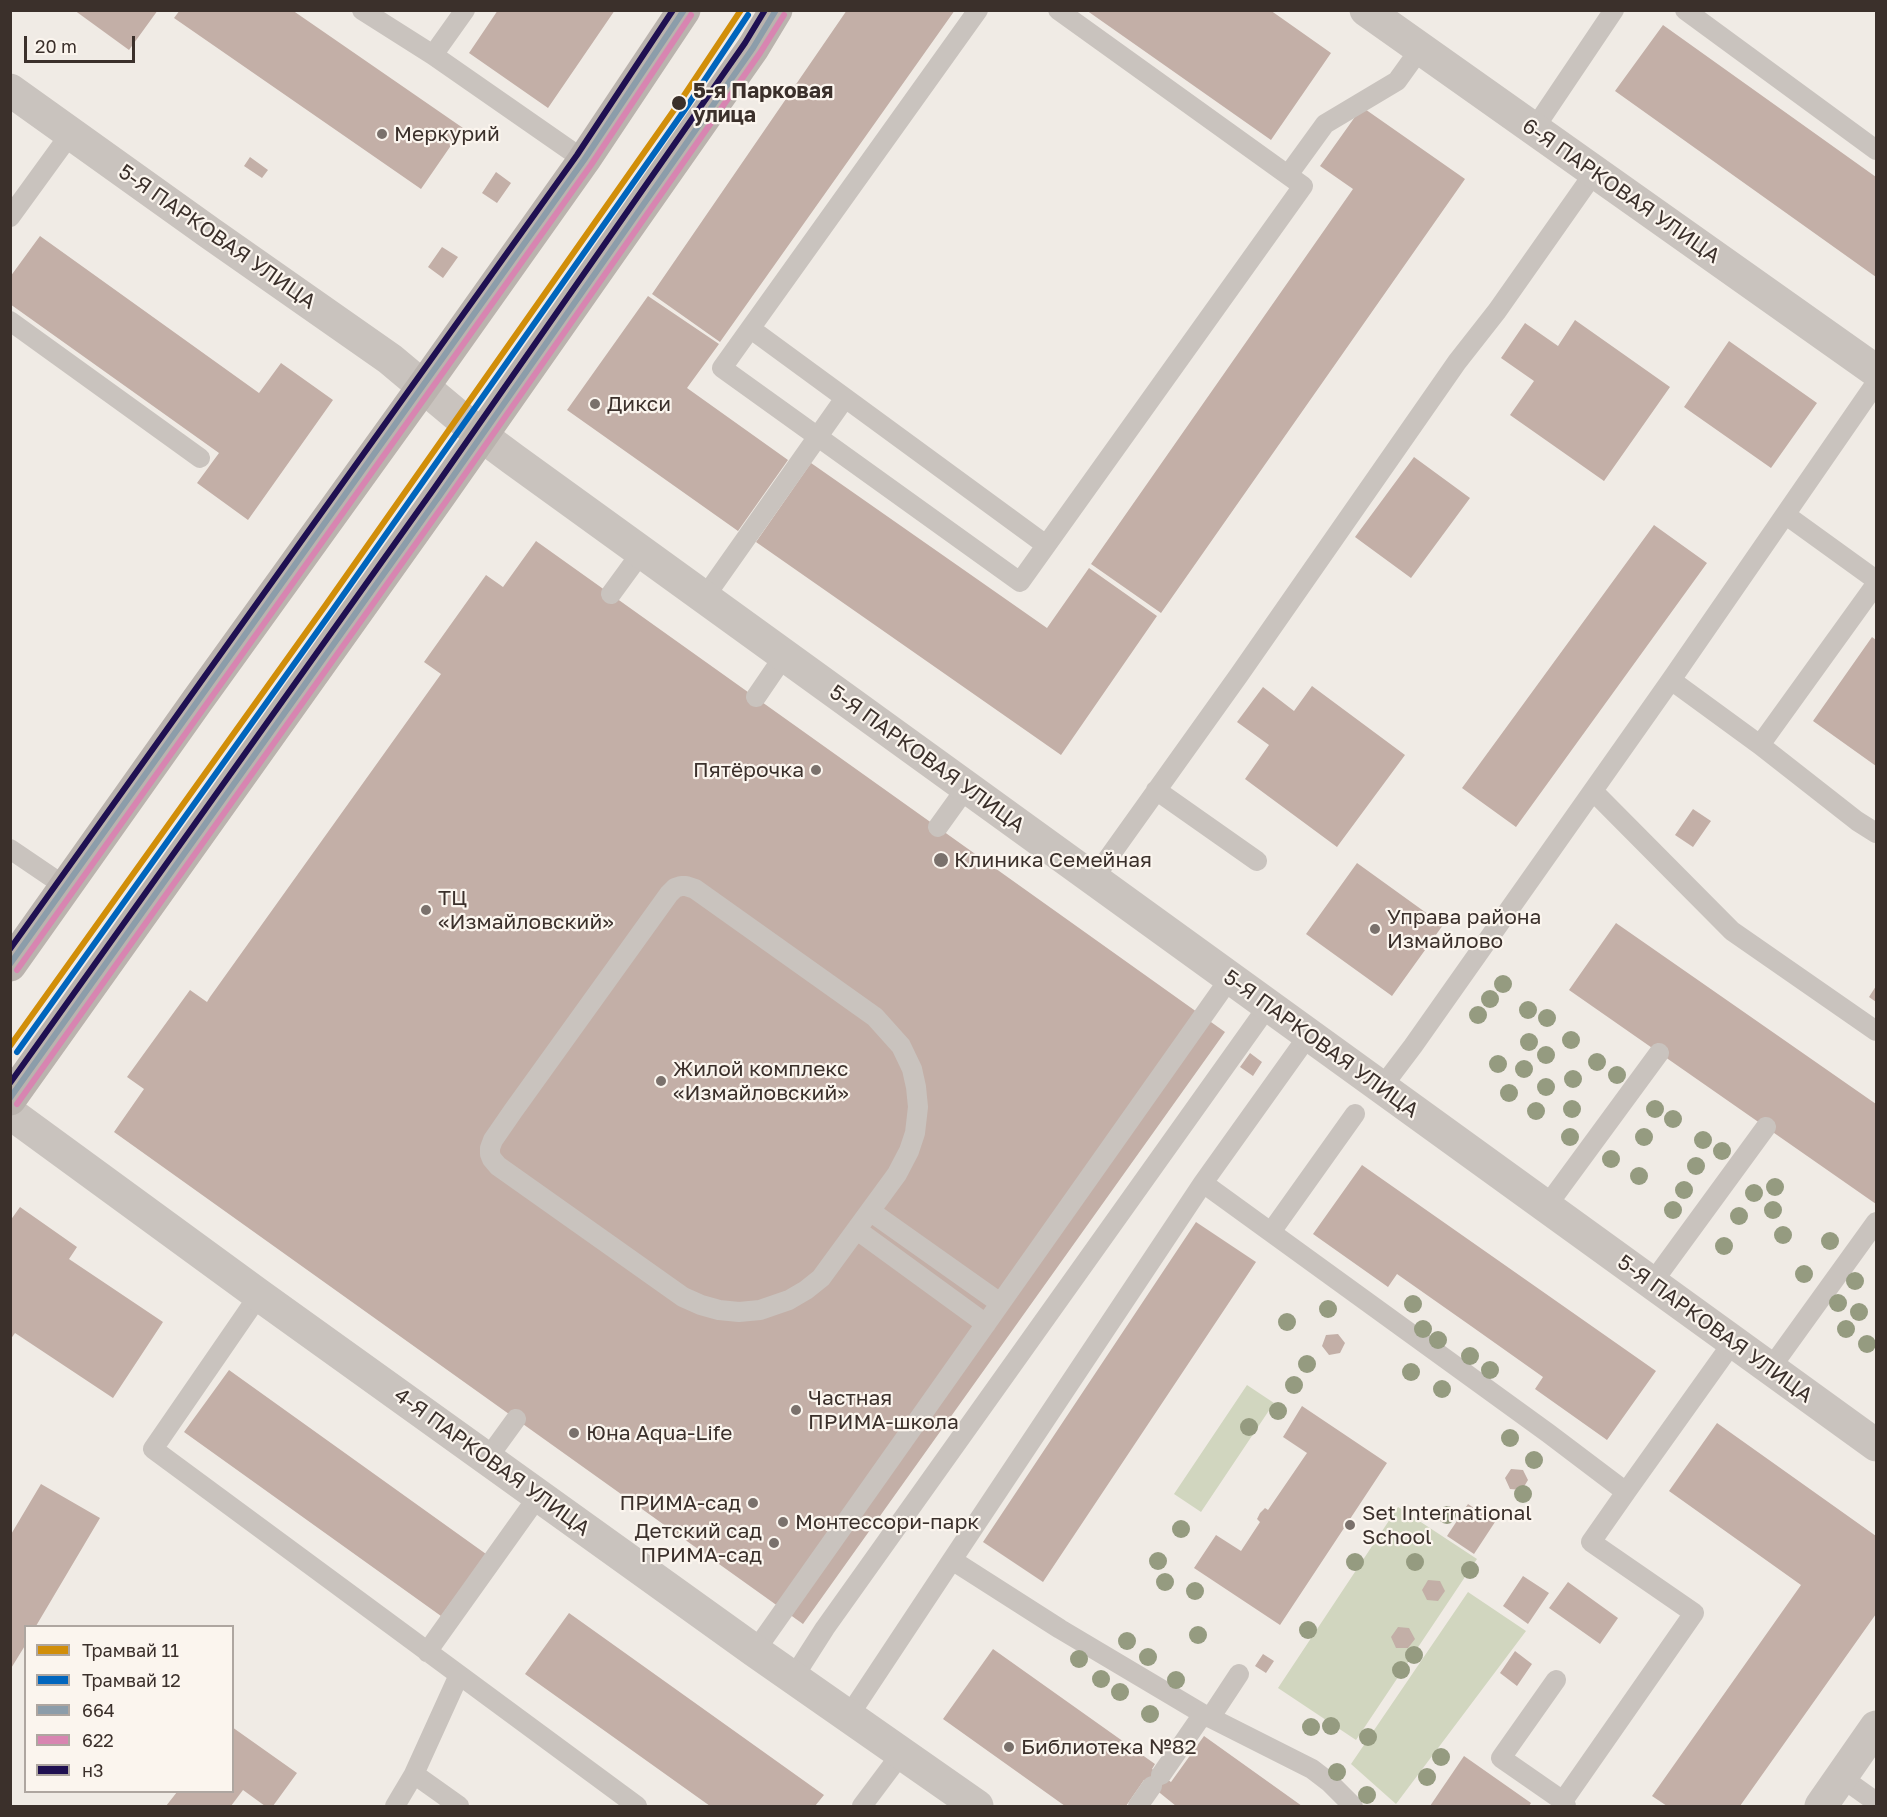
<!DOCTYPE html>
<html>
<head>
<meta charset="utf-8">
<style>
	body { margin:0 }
	#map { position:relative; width:1887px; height:1817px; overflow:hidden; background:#f0ebe5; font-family:"Golos Text",sans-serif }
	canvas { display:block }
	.frame { position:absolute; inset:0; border:12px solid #3b302b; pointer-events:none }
	.legend { position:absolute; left:24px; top:1625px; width:210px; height:168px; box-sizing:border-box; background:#fbf5ee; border:2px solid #aea6a0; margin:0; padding:8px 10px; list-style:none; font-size:18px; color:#3b302b }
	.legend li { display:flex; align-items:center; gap:12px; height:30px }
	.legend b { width:30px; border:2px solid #aea6a0 }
	.scale { position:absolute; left:24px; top:36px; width:111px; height:27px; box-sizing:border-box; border:3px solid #3b302b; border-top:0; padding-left:8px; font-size:18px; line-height:21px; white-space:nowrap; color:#3b302b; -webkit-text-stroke:4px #fbf5ee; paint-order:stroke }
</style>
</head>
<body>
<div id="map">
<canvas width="1887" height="1817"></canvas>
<div class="frame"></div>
<ul class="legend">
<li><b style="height:8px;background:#d18e09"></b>Трамвай 11</li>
<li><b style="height:8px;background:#0065bd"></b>Трамвай 12</li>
<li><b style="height:8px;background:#8c9daa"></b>664</li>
<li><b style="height:8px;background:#d885b1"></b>622</li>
<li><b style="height:8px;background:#1f1051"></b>н3</li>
</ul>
<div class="scale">20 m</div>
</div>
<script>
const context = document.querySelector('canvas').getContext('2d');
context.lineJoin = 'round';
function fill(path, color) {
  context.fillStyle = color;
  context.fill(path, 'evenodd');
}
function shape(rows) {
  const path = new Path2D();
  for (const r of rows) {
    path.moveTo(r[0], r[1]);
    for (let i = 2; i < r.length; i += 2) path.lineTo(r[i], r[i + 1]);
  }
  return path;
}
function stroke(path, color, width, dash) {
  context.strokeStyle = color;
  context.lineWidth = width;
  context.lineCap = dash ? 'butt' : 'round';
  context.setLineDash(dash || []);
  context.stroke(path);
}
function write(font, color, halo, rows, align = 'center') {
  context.font = font + ' "Golos Text",sans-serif';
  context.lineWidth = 4.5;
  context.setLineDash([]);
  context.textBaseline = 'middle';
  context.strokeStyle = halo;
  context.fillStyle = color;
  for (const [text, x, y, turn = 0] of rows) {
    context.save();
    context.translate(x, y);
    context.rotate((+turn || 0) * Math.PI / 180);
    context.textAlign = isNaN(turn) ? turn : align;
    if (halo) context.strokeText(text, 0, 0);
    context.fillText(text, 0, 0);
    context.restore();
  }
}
const green = shape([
	[1247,1385,1274,1403,1201,1512,1174,1494],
	[1398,1507,1477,1559,1356,1740,1278,1688],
	[1468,1592,1526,1631,1396,1804,1351,1764]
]);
const building = shape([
	[74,10,158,10,129,50],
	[180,10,292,10,463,128,421,189,174,18],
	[498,10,615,10,548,108,469,53],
	[847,10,955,10,720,342,652,294],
	[1086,10,1270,10,1331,53,1271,140],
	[1663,25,1876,177,1876,277,1615,91],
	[1362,107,1465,179,1161,613,1091,564,1353,189,1320,166],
	[250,157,268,170,262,178,244,166],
	[496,172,511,183,497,203,482,193],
	[40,236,259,393,281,363,333,400,248,520,197,483,219,453,10,304,10,277],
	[442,247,458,257,443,278,428,267],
	[648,296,719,344,687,388,788,460,738,531,567,410],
	[1575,320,1670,387,1604,481,1510,415,1534,381,1501,358,1525,323,1558,346],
	[1729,341,1817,403,1771,468,1684,407],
	[1414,457,1470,498,1411,578,1355,537],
	[811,463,1047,628,1089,568,1157,616,1061,755,756,542],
	[1654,525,1707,563,1516,827,1462,788],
	[536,541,1225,1032,803,1624,114,1132,144,1089,127,1077,190,990,207,1002,210,997,441,674,424,662,486,575,503,587],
	[1872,637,1876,640,1876,766,1813,721],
	[1312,686,1405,755,1337,847,1245,779,1269,745,1237,722,1263,687,1294,711],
	[1693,809,1711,821,1693,847,1675,835],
	[1357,863,1443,925,1392,996,1306,934],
	[1616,923,1876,1104,1876,1204,1569,990],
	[1876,986,1876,1002,1869,997],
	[1250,1053,1262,1062,1253,1076,1240,1067],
	[1362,1165,1656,1371,1607,1440,1535,1389,1543,1377,1471,1326,1397,1274,1388,1287,1313,1234],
	[20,1207,77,1247,69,1259,163,1322,113,1398,15,1333,10,1340,10,1221],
	[1196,1222,1256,1262,1043,1582,983,1542],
	[1338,1334,1345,1343,1340,1353,1329,1355,1322,1346,1326,1335],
	[229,1370,486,1554,441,1616,184,1432],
	[1302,1406,1387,1463,1280,1625,1194,1568,1216,1535,1241,1551,1260,1522,1257,1519,1260,1513,1265,1508,1268,1510,1307,1453,1283,1437],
	[1717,1423,1876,1536,1876,1614,1740,1806,1667,1806,1652,1796,1801,1585,1669,1491],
	[1511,1469,1523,1470,1528,1480,1522,1490,1510,1489,1505,1478],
	[41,1484,100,1518,36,1626,26,1626,26,1644,10,1670,10,1536],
	[1468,1504,1495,1522,1474,1554,1447,1536],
	[1523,1576,1549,1593,1528,1624,1503,1606],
	[1428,1580,1440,1581,1445,1591,1438,1601,1427,1600,1422,1590],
	[1568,1582,1618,1618,1600,1644,1549,1608],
	[569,1613,824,1795,815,1806,710,1806,525,1674],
	[1398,1627,1409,1628,1415,1639,1408,1648,1396,1648,1391,1637],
	[993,1649,1155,1764,1152,1769,1171,1782,1204,1736,1302,1806,1176,1806,1144,1780,1126,1806,1065,1806,943,1719],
	[1515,1651,1532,1664,1517,1686,1500,1673],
	[1263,1654,1274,1661,1266,1673,1255,1666],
	[232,1727,297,1773,273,1806,265,1806,243,1790,231,1806,166,1806,177,1792,232,1792],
	[1464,1756,1531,1803,1529,1806,1430,1806]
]);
const lane = shape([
	[362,10,433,55,584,160],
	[978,10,722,368,1020,582,1303,186,1058,10],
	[1685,10,1876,150],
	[433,55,465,10],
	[1534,129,1614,10],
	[1288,175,1325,124,1397,81,1420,49],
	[10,217,71,133],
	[10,321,200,458],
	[751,329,1046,545],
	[1786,515,1876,580],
	[611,594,641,553],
	[704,598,845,398],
	[1671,680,1760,745,1857,821,1876,833],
	[756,697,784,656],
	[1760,745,1876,584],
	[1156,790,1257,861],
	[1593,791,1732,931,1876,1031],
	[938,827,966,788],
	[10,849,66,887],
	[1094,878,1239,675,1457,362,1497,311,1594,173],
	[681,886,686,886,695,889,875,1017,901,1046,912,1069,916,1087,918,1107,915,1133,909,1151,897,1174,821,1278,806,1290,789,1300,760,1310,739,1312,719,1310,701,1305,683,1297,498,1166,492,1159,490,1154,490,1148,493,1140,513,1111,669,894,675,888,681,886],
	[1308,1036,1203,1183,1548,1433,1626,1492,1733,1342],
	[1382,1087,1413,1046,1671,680,1876,383],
	[1546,1207,1659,1053],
	[870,1211,1000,1303],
	[857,1230,986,1324],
	[1271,1232,1355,1114],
	[1652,1283,1766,1127],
	[259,1295,153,1449,637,1806],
	[1770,1369,1876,1222],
	[487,1459,516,1419],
	[952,1560,1203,1183],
	[755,1651,1230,978],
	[427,1652,539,1495],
	[793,1678,825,1628,1268,1006],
	[1556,1680,1501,1758,1563,1801],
	[848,1717,952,1560,1060,1629,1203,1714,1312,1769,1329,1782,1353,1806],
	[1210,1718,1239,1674],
	[414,1774,459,1675],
	[1161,1775,1203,1714],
	[1841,1777,1876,1802],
	[395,1806,414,1774,459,1806],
	[862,1806,901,1754],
	[1138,1806,1152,1786],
	[1566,1806,1563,1801,1694,1613,1591,1542,1626,1492]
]);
const street = shape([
	[1366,10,1876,371],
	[10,90,210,233,390,359,482,436,513,459,1876,1445],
	[10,1113,259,1295,755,1651,977,1806],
	[1821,1806,1876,1727]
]);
const secondary = shape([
	[10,965,197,701,423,387,584,160,684,10],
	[10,1099,440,495,753,48,776,10]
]);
const bus1 = shape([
	[10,964,584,160,684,10],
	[10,1098,440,495,753,48,776,10]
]);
const bus2 = shape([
	[17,970,591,165,691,15],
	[17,1104,447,500,760,53,784,15]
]);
const bus3 = shape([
	[10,949,577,155,673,10],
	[10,1083,433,490,745,43,765,10]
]);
const tram1 = shape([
	[10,1046,325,606,679,103,741,10]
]);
const tram2 = shape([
	[17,1052,332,611,686,108,748,15]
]);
const trees = [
	[1503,984],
	[1490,999],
	[1528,1010],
	[1478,1015],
	[1547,1018],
	[1571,1040],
	[1529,1042],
	[1546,1055],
	[1597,1062],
	[1498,1064],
	[1524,1069],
	[1617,1075],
	[1573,1079],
	[1546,1087],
	[1509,1093],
	[1572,1109],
	[1655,1109],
	[1536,1111],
	[1673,1119],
	[1570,1137],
	[1644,1137],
	[1703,1140],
	[1722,1151],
	[1611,1159],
	[1696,1166],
	[1639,1176],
	[1775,1187],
	[1684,1190],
	[1754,1193],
	[1673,1210],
	[1773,1210],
	[1739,1216],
	[1783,1235],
	[1830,1241],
	[1724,1246],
	[1804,1274],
	[1855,1281],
	[1838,1303],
	[1413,1304],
	[1328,1309],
	[1859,1312],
	[1287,1322],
	[1423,1329],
	[1846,1329],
	[1438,1340],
	[1867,1344],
	[1470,1356],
	[1307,1364],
	[1490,1370],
	[1411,1372],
	[1294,1385],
	[1442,1389],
	[1278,1411],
	[1249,1427],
	[1510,1438],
	[1534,1460],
	[1523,1494],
	[1447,1515],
	[1181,1529],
	[1158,1561],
	[1355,1562],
	[1415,1562],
	[1470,1570],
	[1165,1582],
	[1195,1591],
	[1308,1630],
	[1198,1635],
	[1127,1641],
	[1414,1655],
	[1148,1657],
	[1079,1659],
	[1401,1670],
	[1101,1679],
	[1176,1680],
	[1120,1692],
	[1150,1714],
	[1331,1726],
	[1311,1727],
	[1368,1737],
	[1441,1757],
	[1337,1772],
	[1427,1777],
	[1367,1795]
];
const markers = [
	[679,103,8,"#3b302b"],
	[382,134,6,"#7a716c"],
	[595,404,6,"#7a716c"],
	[816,770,6,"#7a716c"],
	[941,860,8,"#7a716c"],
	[426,910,6,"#7a716c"],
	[1375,929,6,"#7a716c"],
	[661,1081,6,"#7a716c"],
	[796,1410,6,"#7a716c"],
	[574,1433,6,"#7a716c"],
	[753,1503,6,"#7a716c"],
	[783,1522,6,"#7a716c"],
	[1350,1525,6,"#7a716c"],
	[774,1543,6,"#7a716c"],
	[1009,1747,6,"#7a716c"]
];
const stopNames = [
	["5-я Парковая",693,91],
	["улица",693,115]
];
const poiNames = [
	["Меркурий",394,134],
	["Дикси",607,404],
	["Пятёрочка",804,770,"right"],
	["Клиника Семейная",954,860],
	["ТЦ",438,898],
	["«Измайловский»",438,922],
	["Управа района",1387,917],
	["Измайлово",1387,941],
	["Жилой комплекс",673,1069],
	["«Измайловский»",673,1093],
	["Частная",808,1398],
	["ПРИМА-школа",808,1422],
	["Юна Aqua-Life",586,1433],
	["ПРИМА-сад",741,1503,"right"],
	["Set International",1362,1513],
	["School",1362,1537],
	["Монтессори-парк",795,1522],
	["Детский сад",762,1531,"right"],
	["ПРИМА-сад",762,1555,"right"],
	["Библиотека №82",1021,1747]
];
const streetNames = [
	["6-Я ПАРКОВАЯ УЛИЦА",1621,191,35],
	["5-Я ПАРКОВАЯ УЛИЦА",217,237,35],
	["5-Я ПАРКОВАЯ УЛИЦА",927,759,36],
	["5-Я ПАРКОВАЯ УЛИЦА",1321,1044,36],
	["5-Я ПАРКОВАЯ УЛИЦА",1715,1329,36],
	["4-Я ПАРКОВАЯ УЛИЦА",492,1462,36]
];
fill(green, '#d1d6bf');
fill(building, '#c3afa7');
stroke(lane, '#c9c3be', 20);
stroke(street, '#c9c3be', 33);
stroke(secondary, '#bab3ae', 33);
stroke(bus1, '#8c9daa', 6);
stroke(bus2, '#d885b1', 6);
stroke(bus3, '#1f1051', 6);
stroke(tram1, '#d18e09', 6);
stroke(tram2, '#0065bd', 6);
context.fillStyle = '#959b80';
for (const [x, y] of trees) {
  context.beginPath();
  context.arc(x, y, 9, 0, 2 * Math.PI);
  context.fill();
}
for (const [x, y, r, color] of markers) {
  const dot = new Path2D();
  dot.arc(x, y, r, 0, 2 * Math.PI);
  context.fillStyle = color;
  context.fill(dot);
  stroke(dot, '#fbf5ee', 2);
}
write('bold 21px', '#3b302b', '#fbf5ee', stopNames, 'left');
write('21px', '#3b302b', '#fbf5ee', poiNames, 'left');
write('21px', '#3b302b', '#fbf5ee', streetNames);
</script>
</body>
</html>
